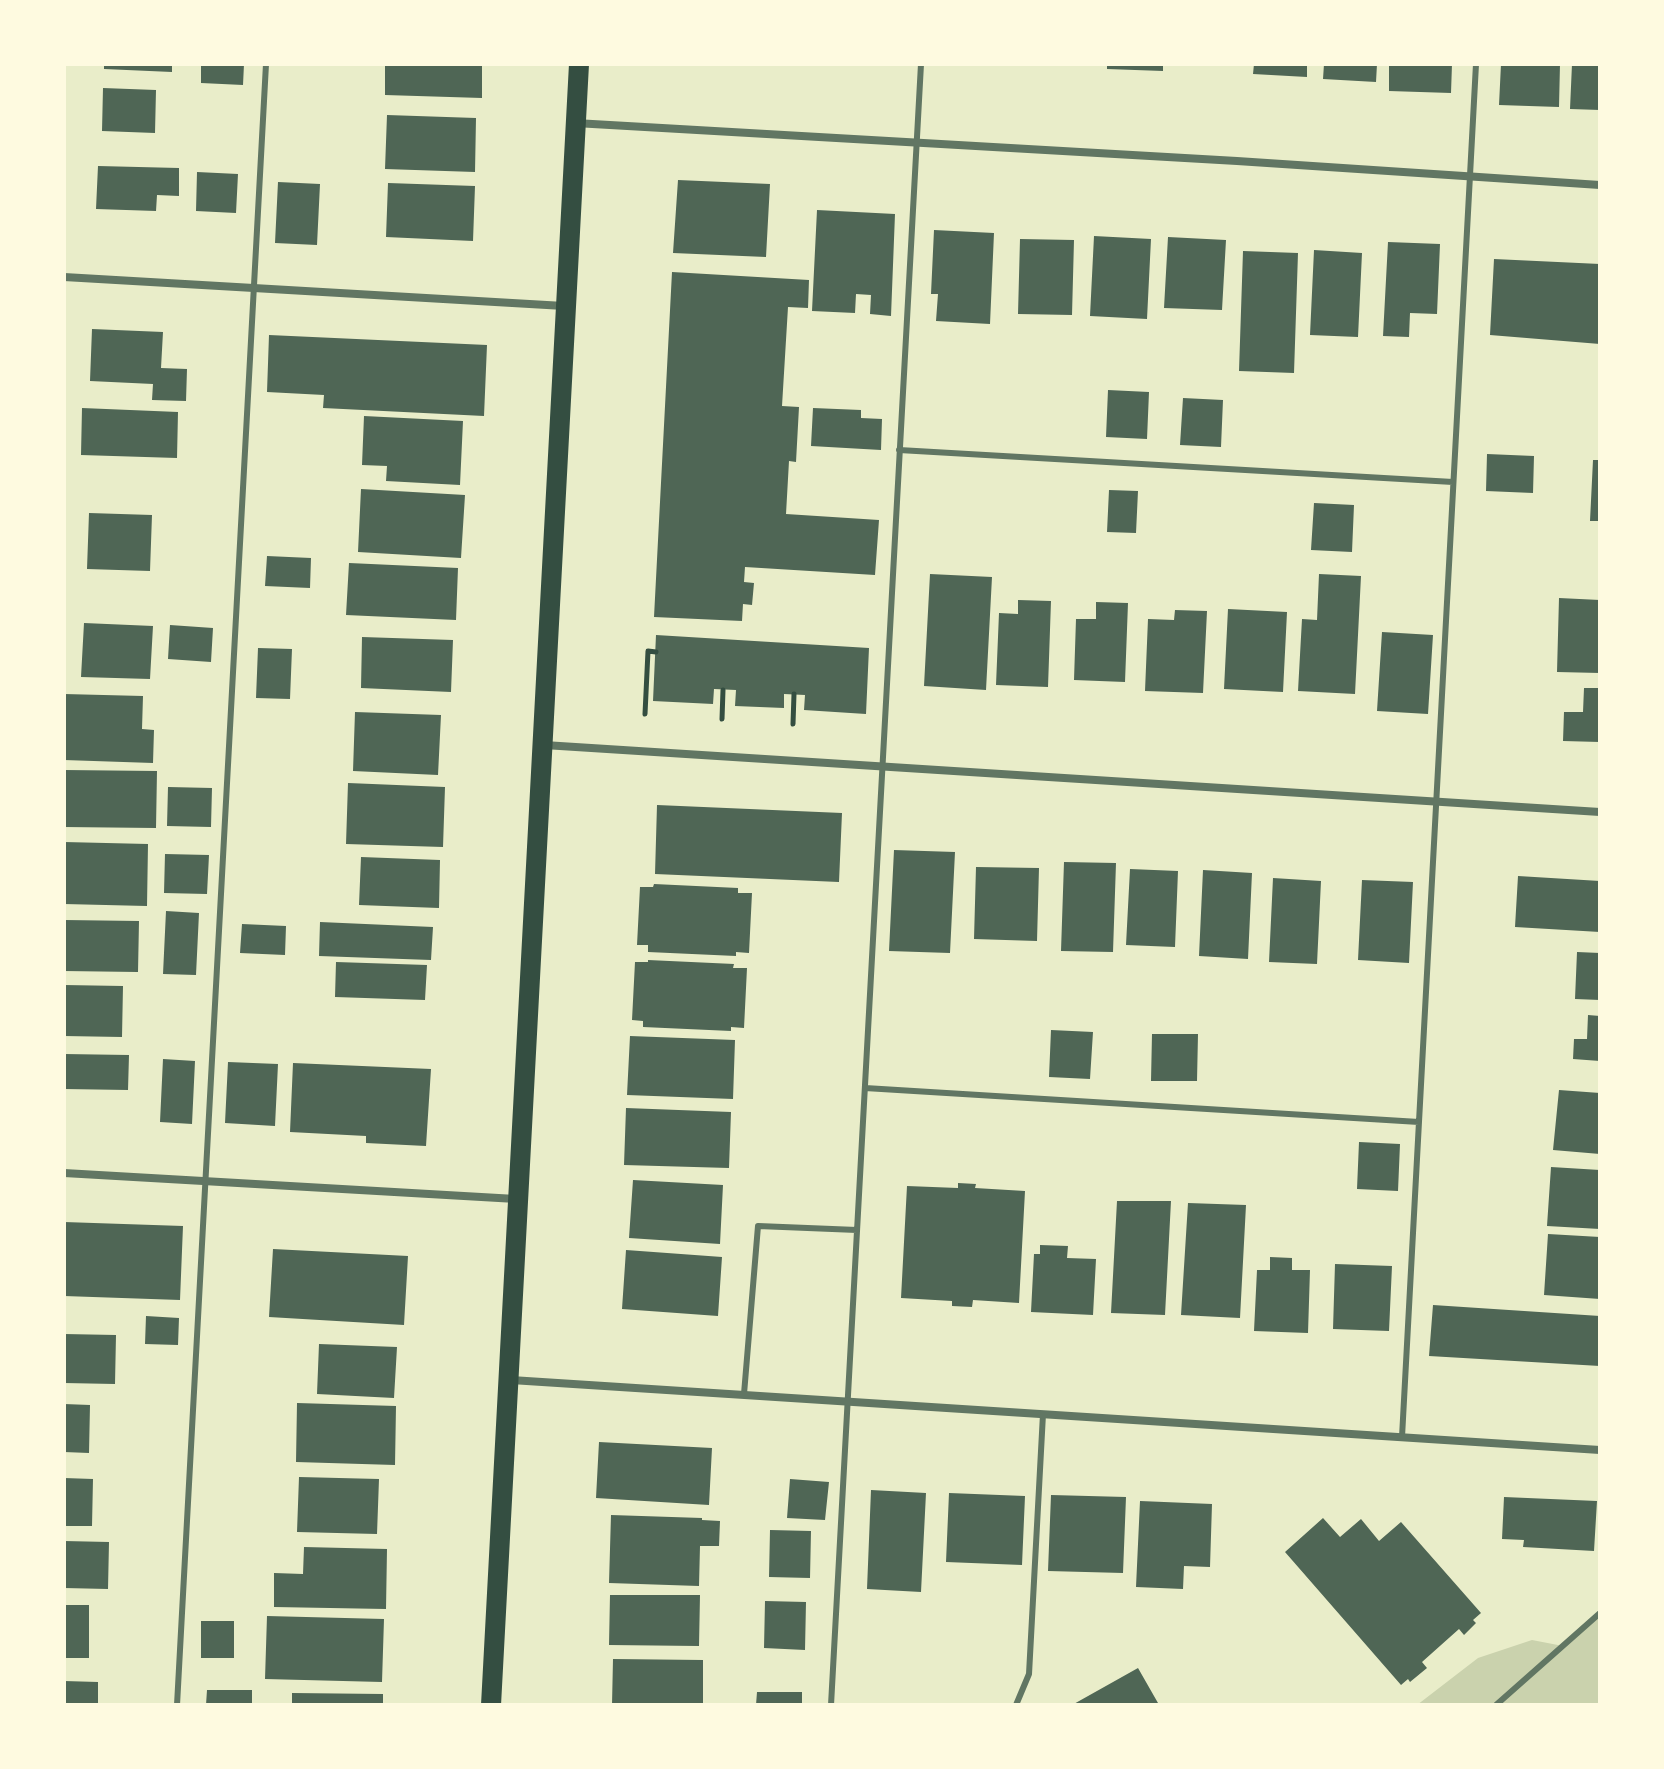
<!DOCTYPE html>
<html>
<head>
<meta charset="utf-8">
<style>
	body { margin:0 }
	#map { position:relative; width:1664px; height:1769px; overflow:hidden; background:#e9edc9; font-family:"Titillium Web",sans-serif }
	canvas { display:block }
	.frame { position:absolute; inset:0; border:66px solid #fefae0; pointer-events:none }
</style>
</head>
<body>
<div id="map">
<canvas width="1664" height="1769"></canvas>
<div class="frame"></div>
</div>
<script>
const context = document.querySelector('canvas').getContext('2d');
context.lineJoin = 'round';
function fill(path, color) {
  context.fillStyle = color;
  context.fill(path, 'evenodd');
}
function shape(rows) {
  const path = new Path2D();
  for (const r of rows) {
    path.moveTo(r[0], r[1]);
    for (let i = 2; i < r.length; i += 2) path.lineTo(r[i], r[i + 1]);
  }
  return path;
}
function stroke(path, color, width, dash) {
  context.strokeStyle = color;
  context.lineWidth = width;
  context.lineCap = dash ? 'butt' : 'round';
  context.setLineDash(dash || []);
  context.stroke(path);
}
const green = shape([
	[1600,1613,1600,1705,1417,1705,1478,1658,1532,1640,1563,1646]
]);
const building = shape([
	[104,64,172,64,172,72,104,69],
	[201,64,244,64,243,85,201,83],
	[385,64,482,64,482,98,385,95],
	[1107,64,1163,64,1163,71,1107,69],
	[1254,64,1307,64,1307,77,1253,74],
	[1324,64,1377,64,1376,82,1323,79],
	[1389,64,1452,64,1451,93,1389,91],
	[1501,64,1560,64,1559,107,1499,105],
	[1572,64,1600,64,1600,110,1570,109],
	[103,88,156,90,155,133,102,131],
	[387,115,476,118,475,172,385,169],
	[98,166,179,168,179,196,157,195,156,211,96,209],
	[197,172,238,174,236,213,196,211],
	[678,180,770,184,766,257,673,253],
	[278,182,320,184,317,245,275,243],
	[388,183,475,186,473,241,386,237],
	[817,210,895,214,891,316,870,314,871,295,856,294,855,313,812,311],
	[934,230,994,233,990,324,936,321,938,294,931,294],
	[1094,236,1151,239,1147,319,1090,316],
	[1168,237,1226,240,1222,310,1164,308],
	[1020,239,1074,240,1072,315,1018,314],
	[1388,242,1440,244,1437,314,1410,313,1409,337,1383,336],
	[1314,250,1362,253,1358,337,1310,335],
	[1243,251,1298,253,1294,373,1239,371],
	[1494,259,1600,264,1600,344,1490,335],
	[672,272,809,280,808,308,788,307,782,406,799,407,796,462,789,461,786,514,879,520,875,575,745,567,744,582,754,583,752,605,743,604,742,621,654,617],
	[92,329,163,332,161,368,187,369,186,401,152,400,153,384,90,381],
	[269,335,487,345,484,416,323,408,324,395,267,392],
	[1108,390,1149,392,1147,439,1106,437],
	[1183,398,1223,400,1221,447,1180,445],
	[82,408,178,412,177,458,81,455],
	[813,408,861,410,861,418,882,419,881,450,811,446],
	[364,416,463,421,460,485,386,481,387,466,362,465],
	[1487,454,1534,456,1533,493,1486,491],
	[1593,460,1600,460,1600,521,1590,521],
	[361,489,465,495,461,558,358,552],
	[1109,490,1138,491,1136,533,1107,532],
	[1314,503,1354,505,1352,552,1311,550],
	[89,513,152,515,150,571,87,569],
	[267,556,311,558,310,588,265,586],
	[349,563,458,568,456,620,346,615],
	[930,574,992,577,986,690,924,686],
	[1319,574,1361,576,1355,694,1298,691,1302,619,1317,620],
	[1559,598,1600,600,1600,673,1557,672],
	[1018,600,1051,601,1048,687,996,685,999,613,1018,614],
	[1096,602,1128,603,1125,682,1074,680,1076,619,1096,619],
	[1228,609,1287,612,1283,692,1224,689],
	[1175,610,1207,611,1203,693,1145,691,1148,619,1174,620],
	[84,623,153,626,150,679,81,677],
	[170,625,213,628,211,662,168,659],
	[1382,632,1433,635,1428,714,1377,711],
	[656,635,869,648,866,714,804,710,805,695,784,694,784,708,735,706,736,690,714,689,713,704,653,701],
	[362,637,453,640,451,692,361,688],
	[258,648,292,649,290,699,256,698],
	[1584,688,1600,688,1600,742,1563,741,1564,712,1583,712],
	[64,694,143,696,142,729,154,730,153,763,64,760],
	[355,712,441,715,438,775,353,771],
	[64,770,157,771,156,828,64,827],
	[348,783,445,787,443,847,346,844],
	[168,787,212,788,211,827,167,826],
	[657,805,842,813,839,882,655,874],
	[64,842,148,844,147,906,64,904],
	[894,850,955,852,950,953,889,951],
	[165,854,209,855,207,894,164,893],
	[361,857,440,860,439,908,359,905],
	[1064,862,1116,863,1113,952,1061,951],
	[976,867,1039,868,1037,941,974,939],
	[1130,869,1178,871,1175,947,1126,945],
	[1203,870,1252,873,1248,959,1199,956],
	[1518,876,1600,881,1600,932,1515,927],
	[1273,878,1321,881,1317,964,1269,962],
	[1362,880,1413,882,1409,963,1358,960],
	[654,884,738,888,738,893,752,893,749,953,736,952,736,956,648,952,648,945,637,945,640,887,653,887],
	[166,911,199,913,196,975,163,974],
	[64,920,139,921,138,972,64,971],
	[320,922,433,927,431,960,319,956],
	[242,924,286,926,285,955,240,953],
	[1577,952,1600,953,1600,1000,1575,999],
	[648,960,734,964,733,968,747,968,744,1028,731,1027,731,1031,643,1027,643,1021,632,1020,635,962,648,962],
	[336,962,427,965,425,1000,335,997],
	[64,985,123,986,122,1037,64,1036],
	[1588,1015,1600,1016,1600,1061,1573,1059,1574,1039,1587,1039],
	[1051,1030,1093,1032,1090,1079,1049,1077],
	[1152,1034,1198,1034,1197,1081,1151,1081],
	[630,1036,735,1040,733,1099,627,1095],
	[64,1054,129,1055,128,1090,64,1089],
	[163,1059,195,1061,192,1124,160,1122],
	[228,1062,278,1064,275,1126,225,1123],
	[293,1063,431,1069,426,1146,366,1143,366,1136,290,1132],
	[1559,1090,1600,1093,1600,1154,1553,1150],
	[626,1108,731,1112,729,1168,624,1165],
	[1359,1142,1400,1144,1398,1191,1357,1189],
	[1551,1167,1600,1170,1600,1229,1547,1226],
	[633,1180,723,1185,720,1244,629,1238],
	[958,1183,976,1184,975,1188,1025,1191,1019,1303,973,1300,972,1307,952,1306,952,1301,901,1298,907,1186,958,1188],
	[1117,1201,1171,1201,1165,1315,1111,1313],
	[1188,1203,1246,1205,1240,1318,1181,1315],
	[64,1222,183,1226,180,1300,64,1296],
	[1548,1234,1600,1237,1600,1299,1544,1295],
	[1040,1245,1068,1246,1067,1258,1096,1259,1093,1315,1031,1312,1034,1254,1040,1254],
	[273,1249,408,1256,404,1325,269,1317],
	[626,1250,722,1257,718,1316,622,1309],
	[1270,1257,1292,1258,1292,1270,1310,1270,1308,1333,1254,1331,1257,1270,1270,1270],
	[1335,1264,1392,1266,1389,1331,1333,1329],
	[1433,1305,1600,1316,1600,1366,1429,1356],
	[146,1316,179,1318,178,1345,145,1344],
	[64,1334,116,1335,115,1384,64,1383],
	[319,1344,397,1347,394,1398,317,1394],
	[297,1403,396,1406,395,1465,296,1462],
	[64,1404,90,1405,89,1453,64,1452],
	[599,1442,712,1448,709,1505,596,1498],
	[299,1477,379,1479,377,1534,297,1532],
	[64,1478,93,1479,92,1526,64,1526],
	[790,1479,829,1482,825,1520,787,1518],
	[871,1490,926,1493,921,1592,867,1589],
	[949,1493,1025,1496,1022,1565,946,1562],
	[1051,1495,1126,1497,1123,1573,1048,1571],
	[1504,1497,1597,1501,1594,1551,1523,1547,1524,1540,1502,1539],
	[1140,1501,1212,1504,1210,1567,1184,1566,1183,1589,1136,1587],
	[611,1515,702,1518,702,1520,720,1521,719,1546,700,1546,699,1586,609,1583],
	[1323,1518,1340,1537,1361,1519,1379,1541,1401,1522,1481,1613,1473,1620,1476,1623,1464,1635,1459,1629,1422,1662,1427,1668,1410,1682,1408,1679,1401,1685,1285,1552],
	[770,1530,811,1531,810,1578,769,1577],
	[64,1541,109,1542,108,1589,64,1588],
	[304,1547,387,1549,386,1609,274,1607,274,1573,303,1574],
	[610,1595,700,1595,699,1646,609,1645],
	[765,1601,806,1602,805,1650,764,1648],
	[64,1605,89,1605,89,1658,64,1658],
	[267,1616,384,1619,382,1682,265,1679],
	[201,1621,234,1621,234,1658,201,1658],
	[613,1659,703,1660,703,1705,612,1705],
	[1138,1668,1158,1703,1072,1705],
	[64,1681,98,1682,98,1705,64,1705],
	[207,1690,252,1690,252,1705,206,1705],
	[757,1692,802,1692,802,1705,756,1705],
	[292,1693,383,1694,383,1705,292,1705]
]);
const path = shape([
	[645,714,648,651,656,652],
	[722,719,723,690],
	[793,724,794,694]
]);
const service = shape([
	[899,450,1453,482],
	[865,1088,1419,1122],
	[744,1394,758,1226,857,1230],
	[1402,1437,1476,64],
	[177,1705,266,64],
	[831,1705,921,64],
	[1016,1705,1029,1674,1043,1414],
	[1496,1705,1600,1613]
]);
const minor = shape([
	[575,123,1237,161,1600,185],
	[64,277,564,306],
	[544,745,1600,812],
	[64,1173,516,1199],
	[511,1380,1600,1450]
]);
const primary = shape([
	[491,1705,579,64]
]);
fill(green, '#cad2ad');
fill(building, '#4f6655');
stroke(path, '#344e41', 5);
stroke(service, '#617663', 6);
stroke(minor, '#617663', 8);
stroke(primary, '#344e41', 20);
</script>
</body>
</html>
